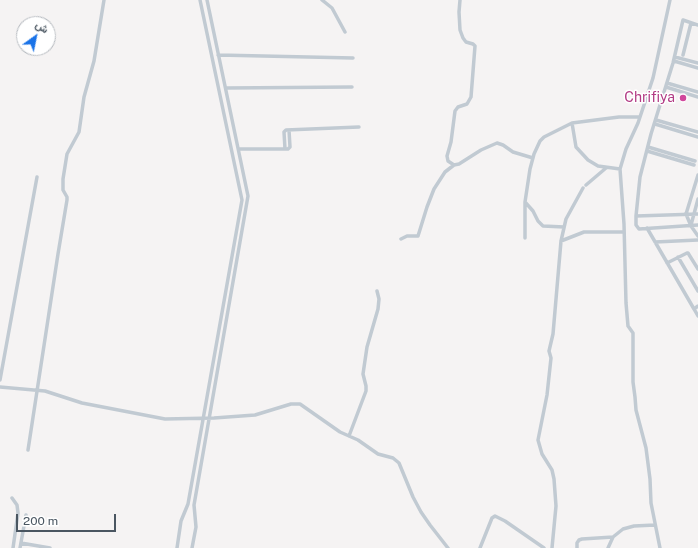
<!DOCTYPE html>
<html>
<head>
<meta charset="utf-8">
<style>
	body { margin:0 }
	#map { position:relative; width:698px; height:548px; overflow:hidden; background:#f5f3f3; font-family:"Public Sans",Vazirmatn,sans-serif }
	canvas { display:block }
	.north { position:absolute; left:16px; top:16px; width:40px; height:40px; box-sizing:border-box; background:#fff; border:1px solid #b7bbc0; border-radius:50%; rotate:33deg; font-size:11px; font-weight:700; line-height:16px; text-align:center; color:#4a5661 }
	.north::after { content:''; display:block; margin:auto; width:14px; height:18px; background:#1a73e8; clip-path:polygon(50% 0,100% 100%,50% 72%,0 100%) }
	.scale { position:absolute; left:16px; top:514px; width:100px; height:18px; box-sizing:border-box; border:2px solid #4a5661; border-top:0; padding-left:5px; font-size:12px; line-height:14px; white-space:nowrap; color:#4a5661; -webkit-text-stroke:3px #fff; paint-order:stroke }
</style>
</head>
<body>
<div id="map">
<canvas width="698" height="548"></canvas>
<div class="north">ش</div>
<div class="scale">200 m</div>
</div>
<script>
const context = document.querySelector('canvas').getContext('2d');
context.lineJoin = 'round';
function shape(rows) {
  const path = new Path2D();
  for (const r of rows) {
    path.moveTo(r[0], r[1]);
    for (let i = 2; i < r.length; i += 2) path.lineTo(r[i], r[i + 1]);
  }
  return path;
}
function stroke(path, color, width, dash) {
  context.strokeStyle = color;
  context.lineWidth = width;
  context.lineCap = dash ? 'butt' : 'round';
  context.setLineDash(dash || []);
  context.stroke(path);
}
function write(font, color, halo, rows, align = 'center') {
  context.font = font + ' "Public Sans",sans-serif';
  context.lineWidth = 3;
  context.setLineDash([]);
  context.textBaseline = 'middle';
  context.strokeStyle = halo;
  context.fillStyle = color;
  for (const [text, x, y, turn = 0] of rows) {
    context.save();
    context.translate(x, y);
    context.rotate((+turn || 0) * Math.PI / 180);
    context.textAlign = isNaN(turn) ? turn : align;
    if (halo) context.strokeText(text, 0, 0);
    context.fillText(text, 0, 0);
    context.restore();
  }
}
const street = shape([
	[322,0,332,8,345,32],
	[460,0,459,12,460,30,463,38,466,42,473,44,475,46,471,97,467,104,458,107,455,111,451,142,447,156,448,161,454,165,459,164,481,150,497,143,503,145,513,152,533,158],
	[698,25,683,20,673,63,651,134,640,177,636,216,636,225,639,229,698,225],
	[218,55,353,58],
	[683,55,691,23],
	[675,57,698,63],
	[674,61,698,68],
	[667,83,698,92],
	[666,87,698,97],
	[226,88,352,87],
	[656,120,698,132],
	[572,123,576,147,588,160,598,166,620,169],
	[655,124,698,137],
	[648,147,695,161],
	[239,149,288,149,290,147,289,130],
	[285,149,284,132,286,130,359,127],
	[647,151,694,165],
	[698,175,686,214,691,226,698,236],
	[586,185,606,168],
	[636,216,698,214],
	[691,225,698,199],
	[564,227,543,226,538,221,533,211,525,202,530,169,534,154,540,141,544,137,572,123,619,117,640,117],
	[647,228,694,309,698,306],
	[525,238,525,202],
	[401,239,407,236,418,236,427,207,434,189,445,172,454,165],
	[561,241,584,232,624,232],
	[655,242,698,240],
	[678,257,698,291],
	[667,263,687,253,688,253,698,269],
	[694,309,698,316],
	[0,380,37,177],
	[0,387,45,391,82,403,165,419,214,418,255,415,291,404,300,404,340,432,358,440,378,454,393,458,399,463,413,497,421,512,430,525,448,548],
	[349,436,366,391,366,386,363,374,367,347,378,309,379,299,377,291],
	[28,450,58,254,67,200,67,197,63,190,63,179,67,154,79,132,84,97,94,61,104,0],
	[12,498,17,505,18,513,13,548],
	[21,543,50,548],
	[20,548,26,515],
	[177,548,181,521,188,504,242,200,200,0],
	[192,548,196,527,194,505,248,196,207,0],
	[480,548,492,518,495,516,505,521,544,548],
	[552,548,556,506,554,479,552,470,542,454,538,440,547,395,551,358,549,351,553,334,561,241,566,219,583,188],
	[577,548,577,543,579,540,582,539,613,537],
	[608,548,613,537,623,529,634,526,655,525],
	[660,548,651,503,650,479,646,448,636,410,635,397,633,382,633,333,628,326,626,303,624,224,620,169,626,149,638,123,653,78,670,0]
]);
const markers = [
	[683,98,4,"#d1479c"]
];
const hotelNames = [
	["Chrifiya",675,98]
];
stroke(street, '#c1cad2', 3.5);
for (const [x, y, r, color] of markers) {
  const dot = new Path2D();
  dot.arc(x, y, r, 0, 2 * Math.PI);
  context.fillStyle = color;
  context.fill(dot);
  stroke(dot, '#fff', 1.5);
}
write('14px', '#b23c85', '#fff', hotelNames, 'right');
</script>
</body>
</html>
